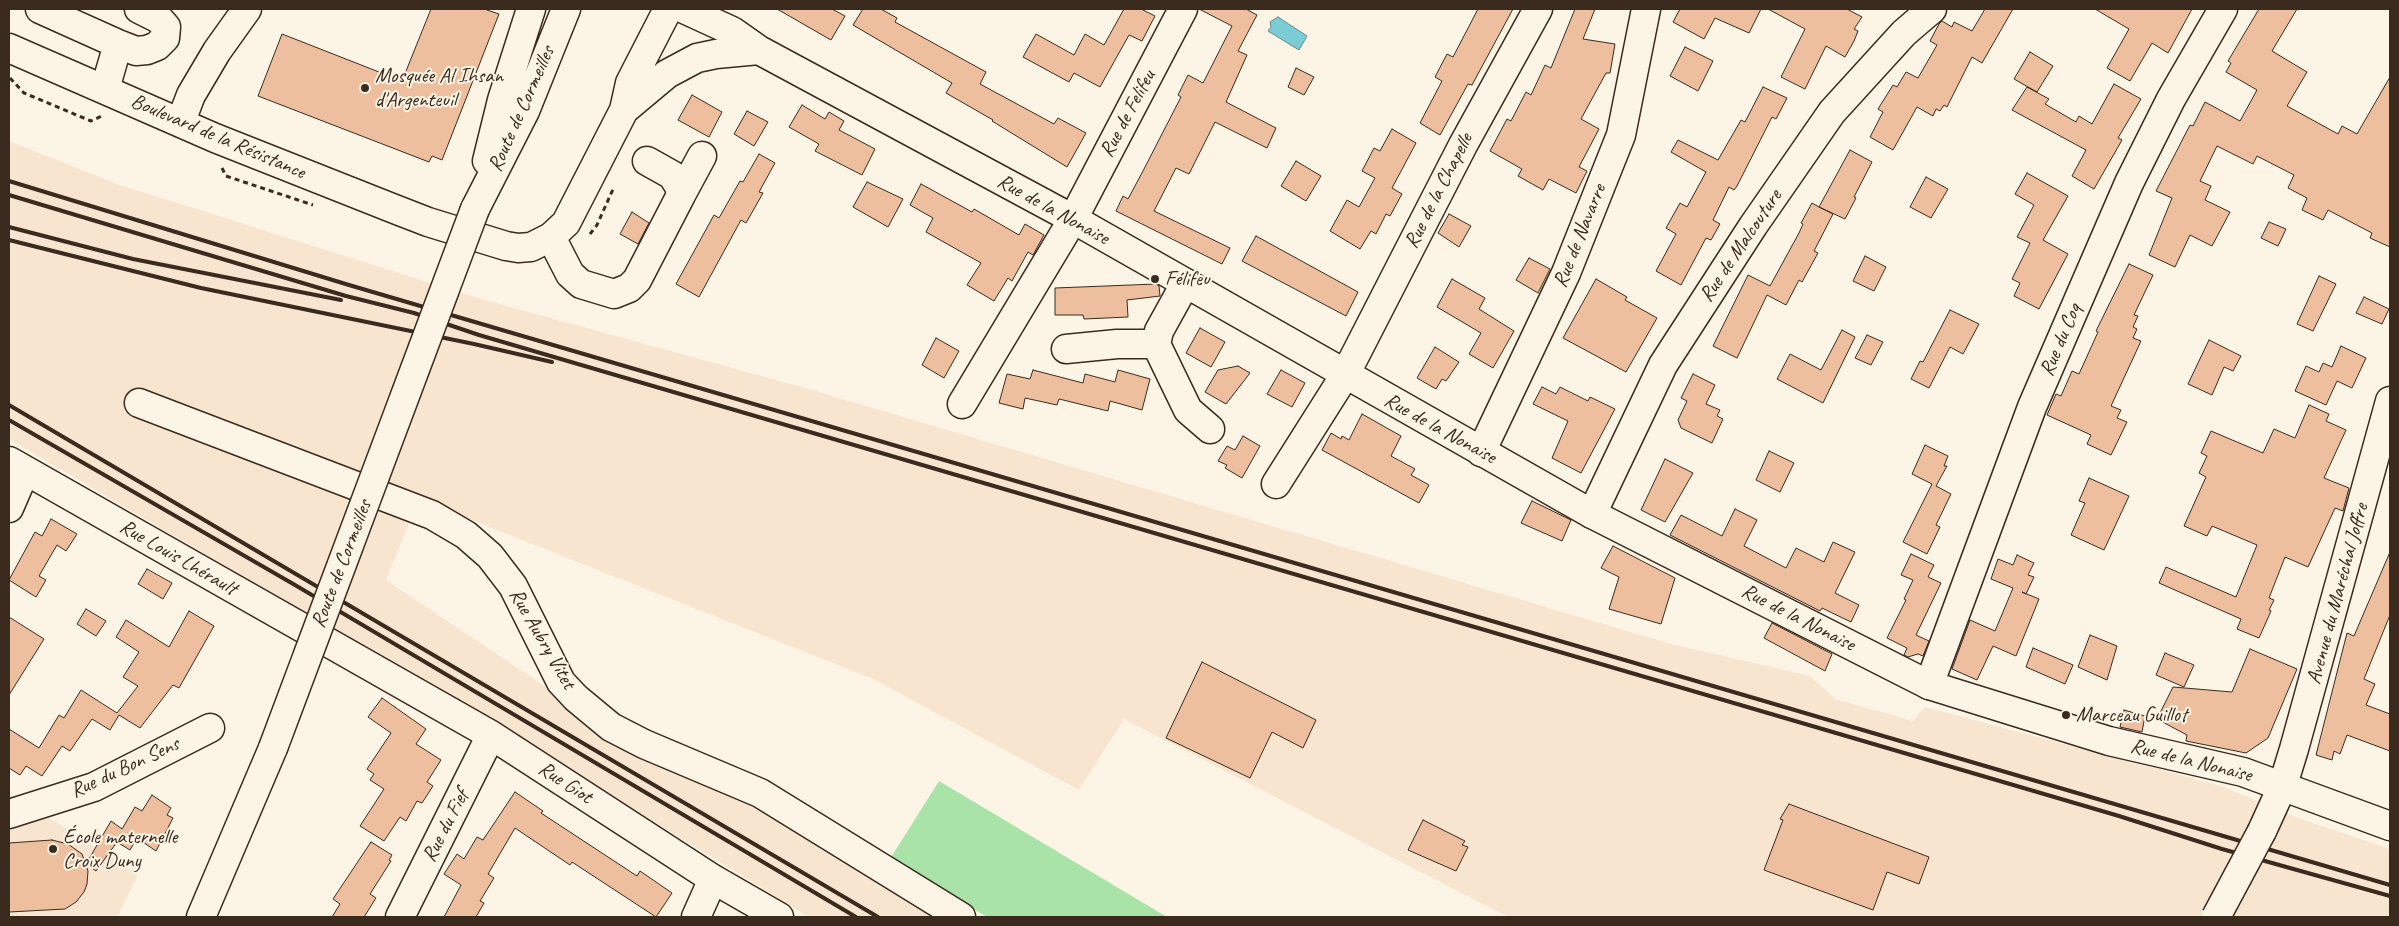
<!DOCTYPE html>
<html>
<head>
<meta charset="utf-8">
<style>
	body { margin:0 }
	#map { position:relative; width:2399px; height:926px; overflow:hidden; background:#fcf5e5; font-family:Caveat,sans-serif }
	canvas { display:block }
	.frame { position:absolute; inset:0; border:10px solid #3b2a1e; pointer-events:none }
</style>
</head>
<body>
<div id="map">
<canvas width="2399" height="926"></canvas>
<div class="frame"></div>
</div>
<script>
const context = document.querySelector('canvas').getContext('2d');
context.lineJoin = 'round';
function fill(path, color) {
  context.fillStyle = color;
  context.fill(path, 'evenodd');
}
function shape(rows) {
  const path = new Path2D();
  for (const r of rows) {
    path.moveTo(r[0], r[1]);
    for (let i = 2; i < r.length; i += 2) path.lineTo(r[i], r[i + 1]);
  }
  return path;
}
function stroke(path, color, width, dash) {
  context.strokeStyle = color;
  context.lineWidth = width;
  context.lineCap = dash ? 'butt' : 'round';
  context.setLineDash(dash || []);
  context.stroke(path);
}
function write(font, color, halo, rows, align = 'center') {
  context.font = font + ' Caveat,sans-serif';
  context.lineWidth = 4;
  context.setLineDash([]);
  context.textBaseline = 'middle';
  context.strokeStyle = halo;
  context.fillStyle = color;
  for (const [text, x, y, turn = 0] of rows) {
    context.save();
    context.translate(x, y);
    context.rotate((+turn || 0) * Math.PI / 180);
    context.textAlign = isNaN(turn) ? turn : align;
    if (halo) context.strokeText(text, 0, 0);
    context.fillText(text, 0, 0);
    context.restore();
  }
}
const built = shape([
	[9,141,117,184,481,299,805,388,1671,644,1810,676,1835,699,1913,721,1925,707,2221,786,2304,820,2390,849,2390,917,1508,917,1124,719,1079,790,873,679,419,499,386,580,631,744,770,814,935,917,809,917,516,737,9,439],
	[48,817,138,875,117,917,9,917,9,823]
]);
const green = shape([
	[939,781,1167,917,987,917,890,859]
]);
const water = shape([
	[1278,17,1307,36,1299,50,1268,31,1271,27,1270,22,1278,17]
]);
const building = shape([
	[431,9,484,9,499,14,442,160,432,156,429,162,258,96,282,34,402,81,431,9],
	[777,9,832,9,845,16,831,40,777,9],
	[863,9,881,9,897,18,895,22,986,72,980,84,1054,124,1058,118,1086,133,1067,167,992,121,993,120,946,93,952,83,853,25,863,9],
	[1124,9,1141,9,1155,16,1142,41,1129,35,1100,87,1074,73,1069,82,1023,57,1036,34,1074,55,1085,34,1104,45,1124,9],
	[1199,9,1246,9,1257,15,1238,51,1247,55,1226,102,1276,128,1267,148,1215,122,1189,174,1176,168,1154,211,1230,248,1222,264,1116,211,1123,196,1128,199,1144,169,1181,97,1178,95,1188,75,1203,83,1232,26,1199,9],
	[1478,9,1513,9,1472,85,1468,84,1440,135,1420,123,1442,81,1435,77,1447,54,1453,57,1478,9],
	[1575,9,1595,9,1583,39,1615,44,1610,73,1606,73,1581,119,1599,129,1579,167,1587,171,1576,193,1549,179,1543,190,1518,176,1522,169,1490,151,1507,119,1511,121,1526,92,1531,95,1545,65,1551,68,1575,9],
	[1680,9,1761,9,1749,33,1715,18,1704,39,1673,22,1680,9],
	[1768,9,1847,9,1862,17,1854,29,1858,31,1854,41,1845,57,1826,46,1805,89,1781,77,1805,29,1768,9],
	[1985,9,2013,9,1982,63,1972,57,1947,107,1944,105,1940,111,1936,109,1933,116,1917,107,1893,150,1870,137,1883,112,1878,109,1893,85,1897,87,1906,72,1918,78,1937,45,1930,41,1939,24,1942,21,1952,27,1954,22,1972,31,1985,9],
	[2095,9,2192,9,2168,53,2152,43,2130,81,2107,68,2129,29,2095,9],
	[2259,9,2297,9,2272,51,2307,72,2287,106,2338,134,2342,126,2357,134,2390,77,2390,247,2370,238,2372,233,2328,210,2323,220,2302,210,2307,198,2288,188,2294,175,2257,156,2253,164,2217,146,2200,181,2211,186,2205,200,2230,212,2212,246,2190,235,2175,267,2149,255,2172,198,2156,191,2190,125,2193,126,2205,102,2240,121,2257,90,2226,72,2231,63,2228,61,2259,9],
	[1685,47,1713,61,1698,91,1670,76,1685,47],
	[2030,52,2053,66,2037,92,2014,79,2030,52],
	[1296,68,1314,77,1304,95,1288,87,1296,68],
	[2114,84,2141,99,2118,138,2122,140,2094,189,2072,176,2086,150,2012,110,2027,87,2049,99,2045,104,2076,122,2079,116,2092,124,2114,84],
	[1763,87,1787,98,1776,119,1772,117,1737,186,1734,190,1729,187,1713,220,1720,224,1711,240,1706,238,1681,285,1656,271,1676,234,1666,228,1680,203,1687,207,1706,172,1671,152,1678,140,1718,160,1741,120,1745,122,1763,87],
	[692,95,722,112,709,137,678,120,692,95],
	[802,105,825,119,829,112,844,121,839,130,875,149,862,175,815,151,819,144,789,127,802,105],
	[747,111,768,122,754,146,734,134,747,111],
	[1392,129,1416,143,1392,188,1402,194,1390,216,1386,214,1376,234,1371,231,1360,249,1330,231,1347,200,1359,207,1375,178,1362,171,1374,148,1380,151,1392,129],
	[1850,150,1872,162,1854,197,1856,198,1845,219,1819,207,1833,214,1814,251,1818,253,1802,282,1799,280,1786,305,1767,295,1737,358,1713,346,1748,275,1770,286,1799,233,1803,224,1801,223,1812,203,1819,207,1850,150],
	[759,154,775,163,759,192,763,193,746,223,741,220,699,297,676,284,714,215,719,218,740,181,743,182,759,154],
	[1296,161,1321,176,1306,201,1281,186,1296,161],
	[2027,173,2068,196,2043,240,2068,254,2039,309,2014,296,2020,283,2012,279,2030,243,2017,237,2034,205,2015,194,2027,173],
	[1926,177,1948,189,1931,218,1910,207,1926,177],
	[867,182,903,199,888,227,853,207,867,182],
	[921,184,972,212,974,209,1019,235,1025,224,1044,235,1033,255,1028,252,1012,281,1008,278,994,301,967,285,981,263,926,232,933,218,910,205,921,184],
	[632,212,649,223,638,244,620,234,632,212],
	[1449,214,1471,226,1459,247,1438,233,1449,214],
	[2269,222,2286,229,2278,246,2261,238,2269,222],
	[1256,236,1358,292,1346,316,1242,261,1256,236],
	[1865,256,1886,267,1874,291,1853,281,1865,256],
	[1529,258,1550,269,1538,293,1516,280,1529,258],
	[2129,264,2153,275,2134,315,2138,316,2133,327,2137,329,2133,338,2141,341,2111,406,2121,410,2117,418,2127,422,2111,455,2087,444,2091,435,2047,415,2056,394,2061,396,2072,371,2079,374,2098,332,2096,331,2129,264],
	[2319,276,2336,284,2313,331,2297,324,2319,276],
	[1452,279,1485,298,1479,309,1514,331,1493,368,1469,354,1481,333,1437,307,1452,279],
	[1596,279,1627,297,1625,300,1657,318,1626,372,1563,338,1596,279],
	[1156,284,1159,286,1160,296,1127,300,1128,317,1084,319,1083,315,1055,315,1055,288,1156,284],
	[2364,297,2389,309,2382,324,2356,313,2364,297],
	[1950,310,1979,324,1963,354,1950,347,1929,388,1911,379,1920,361,1923,362,1950,310],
	[1200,328,1225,342,1211,367,1186,353,1200,328],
	[1842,330,1855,337,1823,403,1777,379,1790,354,1821,370,1842,330],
	[1867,335,1883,342,1871,365,1855,358,1867,335],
	[936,338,959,351,944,378,922,365,936,338],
	[2209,340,2241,356,2233,371,2224,367,2212,395,2188,384,2209,340],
	[2341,346,2366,358,2352,388,2337,381,2326,405,2295,391,2306,366,2319,372,2323,363,2332,367,2341,346],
	[1435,347,1459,362,1446,381,1442,379,1436,389,1417,378,1435,347],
	[1238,366,1250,373,1226,404,1205,392,1218,370,1238,366],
	[1033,370,1083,383,1085,374,1115,382,1118,370,1150,379,1142,410,1110,401,1108,411,1059,399,1057,405,1025,398,1023,409,999,403,1007,374,1030,379,1033,370],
	[1281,370,1305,383,1292,407,1267,394,1281,370],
	[1693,374,1715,385,1706,404,1720,410,1717,416,1723,419,1712,443,1681,428,1678,420,1687,401,1681,398,1693,374],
	[1542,387,1556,394,1560,387,1588,401,1590,397,1615,409,1581,473,1552,458,1568,421,1533,404,1542,387],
	[2309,405,2329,414,2326,421,2346,430,2324,478,2349,488,2343,511,2335,508,2308,567,2285,557,2269,598,2274,600,2269,610,2271,611,2259,638,2237,629,2241,619,2159,583,2166,567,2236,597,2257,545,2212,526,2207,536,2184,526,2206,477,2199,473,2207,456,2201,453,2211,431,2263,453,2274,429,2295,438,2309,405],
	[1362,414,1401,436,1391,456,1415,469,1411,475,1429,485,1419,503,1322,450,1331,433,1341,439,1342,436,1349,440,1362,414],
	[1243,436,1260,446,1242,478,1225,468,1227,465,1218,461,1227,446,1235,450,1243,436],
	[1925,445,1948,456,1944,466,1947,466,1936,486,1951,494,1936,525,1940,527,1927,554,1903,542,1932,484,1912,474,1925,445],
	[1769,451,1794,463,1780,492,1756,480,1769,451],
	[1665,459,1693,473,1665,522,1641,510,1665,459],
	[2089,478,2129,496,2104,550,2071,535,2085,503,2079,501,2089,478],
	[1532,501,1571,520,1562,541,1521,523,1532,501],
	[1735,509,1757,520,1744,546,1786,568,1796,548,1824,562,1833,542,1855,552,1835,593,1859,605,1851,622,1822,608,1820,611,1670,535,1681,515,1722,536,1735,509],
	[51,519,77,534,66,551,57,545,39,576,46,580,36,597,9,580,35,532,42,536,51,519],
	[1613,546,1675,578,1661,624,1609,609,1619,577,1601,568,1613,546],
	[2390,552,2390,615,2364,679,2375,684,2366,705,2390,714,2390,751,2347,735,2340,754,2334,751,2332,760,2316,755,2347,633,2354,636,2390,552],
	[1911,554,1934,565,1928,577,1941,583,1916,635,1929,641,1923,656,1918,654,1908,657,1904,655,1907,648,1887,638,1906,600,1904,599,1913,580,1901,575,1911,554],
	[2017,555,2034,563,2028,575,2034,577,2026,594,2022,592,2039,599,2016,656,1993,646,1977,680,1952,669,1970,620,1995,631,2013,588,1991,579,1998,559,2013,565,2017,555],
	[147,569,172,583,163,599,138,584,147,569],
	[86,609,106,621,96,636,77,624,86,609],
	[189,611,214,626,179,688,173,685,140,728,119,715,110,730,92,719,70,751,62,746,42,776,26,766,20,775,9,768,9,729,39,748,59,715,64,718,81,690,117,713,138,686,123,677,139,652,116,637,126,620,169,647,189,611],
	[9,617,44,639,9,695,9,617],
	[1772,623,1832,654,1825,671,1764,638,1772,623],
	[2090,635,2117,646,2107,680,2078,667,2090,635],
	[2033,648,2073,665,2065,684,2026,667,2033,648],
	[2250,649,2297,669,2268,738,2246,753,2186,741,2187,735,2157,719,2173,687,2232,692,2250,649],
	[2165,653,2194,665,2184,687,2156,675,2165,653],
	[1202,662,1316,720,1303,748,1272,732,1250,778,1166,738,1202,662],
	[382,698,426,729,416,744,441,760,427,782,433,786,422,803,417,801,406,821,400,817,384,841,360,826,384,789,370,780,374,774,367,769,391,733,368,717,382,698],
	[2124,710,2145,716,2142,732,2120,727,2124,710],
	[515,792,543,811,541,813,637,876,640,871,672,893,656,917,572,862,570,865,515,828,488,874,494,878,480,901,484,903,476,917,444,917,461,885,444,874,457,854,464,859,477,837,483,840,515,792],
	[152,795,171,808,167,815,173,818,156,851,137,838,130,850,117,842,96,871,86,864,111,821,122,829,135,807,142,811,152,795],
	[1789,804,1929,857,1919,884,1887,872,1873,910,1764,870,1783,820,1780,819,1789,804],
	[1423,820,1465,841,1462,845,1468,847,1456,871,1408,850,1423,820],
	[52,840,68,844,82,854,88,871,87,884,84,892,76,902,65,909,9,912,9,843,52,840],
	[371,842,392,855,389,860,391,861,370,894,376,898,364,917,332,917,340,904,333,899,371,842]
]);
const path = shape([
	[10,78,24,93,91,121,104,115],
	[222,168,226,176,313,205],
	[590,234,597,225,614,187]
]);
const minor = shape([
	[40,9,118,44,136,51,147,50,157,46,165,38,166,27,159,19,139,9],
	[105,89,118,44],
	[181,121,191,95,217,51,247,9],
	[681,195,702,156],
	[551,237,570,274,581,284,614,294,629,288,637,280,681,195,679,186,672,175,647,161],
	[1185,284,1159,331,1156,344,1188,410,1210,429],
	[1066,349,1117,344,1156,344],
	[139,403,432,515,466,535,490,556,513,586,561,682,576,698,611,727,644,744,760,793,961,917],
	[962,404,1073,219,1183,9],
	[1481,452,1566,273,1621,135,1646,9],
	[9,461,491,735,713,879,779,917],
	[1276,484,1345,375,1463,145,1538,9],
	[9,508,25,471],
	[1592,514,1663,365,1753,226,1832,112,1904,33,1932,9],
	[1929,685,2032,407,2129,183,2171,99,2223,9],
	[9,814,94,787,210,728],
	[2262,831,2283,785,2294,749,2390,401],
	[400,917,491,735],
	[696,917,713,879]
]);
const major = shape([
	[684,9,732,31,759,50,1073,219,1592,514,1929,685,2109,741,2243,772,2390,826],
	[9,48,215,138,397,210,428,222,506,246,518,248,531,247,551,237,566,223,624,110,630,83,668,9],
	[624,110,667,74,697,58,716,54,759,50],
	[487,161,502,100,531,9],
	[475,209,525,111,566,9],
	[201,917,273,748]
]);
const rail = shape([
	[9,181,349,285,2390,885],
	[9,195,346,296,414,313,479,335,2119,816,2222,849,2390,896],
	[9,227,133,259,341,300],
	[9,240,201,288,474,344,552,362],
	[9,405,878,917],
	[9,420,295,585,856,917]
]);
const minorBridge = shape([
	[2216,917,2262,831]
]);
const majorBridge = shape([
	[273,748,475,209]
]);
const markers = [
	[365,88,5,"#3b2a1e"],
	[1155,279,5,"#3b2a1e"],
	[2066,715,5,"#3b2a1e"],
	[53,849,5,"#3b2a1e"]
];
const poiNames = [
	["Mosquée Al Ihsan",375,76],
	["d'Argenteuil",375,100],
	["Félifeu",1165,279],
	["Marceau Guillot",2076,715],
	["École maternelle",63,837],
	["Croix Duny",63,861]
];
const streetNames = [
	["Route de Cormeilles",522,109,-66],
	["Rue de Felifeu",1128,114,-62],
	["Boulevard de la Résistance",218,137,23],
	["Rue de la Chapelle",1439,191,-63],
	["Rue de la Nonaise",1053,210,29],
	["Rue de Navarre",1580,236,-68],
	["Rue de Malcouture",1741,246,-56],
	["Rue du Coq",2061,340,-67],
	["Rue de la Nonaise",1440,429,29],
	["Rue Louis Lhérault",178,558,30],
	["Route de Cormeilles",342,564,-69],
	["Avenue du Maréchal Joffre",2338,594,-75],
	["Rue de la Nonaise",1798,618,27],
	["Rue Aubry Vitet",542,639,60],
	["Rue de la Nonaise",2191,761,14],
	["Rue du Bon Sens",125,768,-25],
	["Rue Giot",565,783,33],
	["Rue du Fief",446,826,-63]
];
fill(built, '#f8e5d0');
fill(green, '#aae3a7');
fill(water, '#7bccd4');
stroke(water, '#618b8b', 1);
fill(building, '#eebf9e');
stroke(building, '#3b2a1e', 1);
stroke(minor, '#3b2a1e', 31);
stroke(major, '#3b2a1e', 31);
stroke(path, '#3b2a1e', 3, [5, 4]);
stroke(minor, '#fcf5e5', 28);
stroke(major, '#fcf5e5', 28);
stroke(rail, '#3b2a1e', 4);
stroke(minorBridge, '#3b2a1e', 31, []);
stroke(majorBridge, '#3b2a1e', 31, []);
stroke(minorBridge, '#fcf5e5', 28);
stroke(majorBridge, '#fcf5e5', 28);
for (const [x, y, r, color] of markers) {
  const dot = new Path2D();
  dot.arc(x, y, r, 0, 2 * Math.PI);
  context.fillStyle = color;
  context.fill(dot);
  stroke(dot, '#fcf5e5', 2);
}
write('21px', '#3b2a1e', '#fcf5e5', poiNames, 'left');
write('21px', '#3b2a1e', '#fcf5e5', streetNames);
</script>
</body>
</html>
